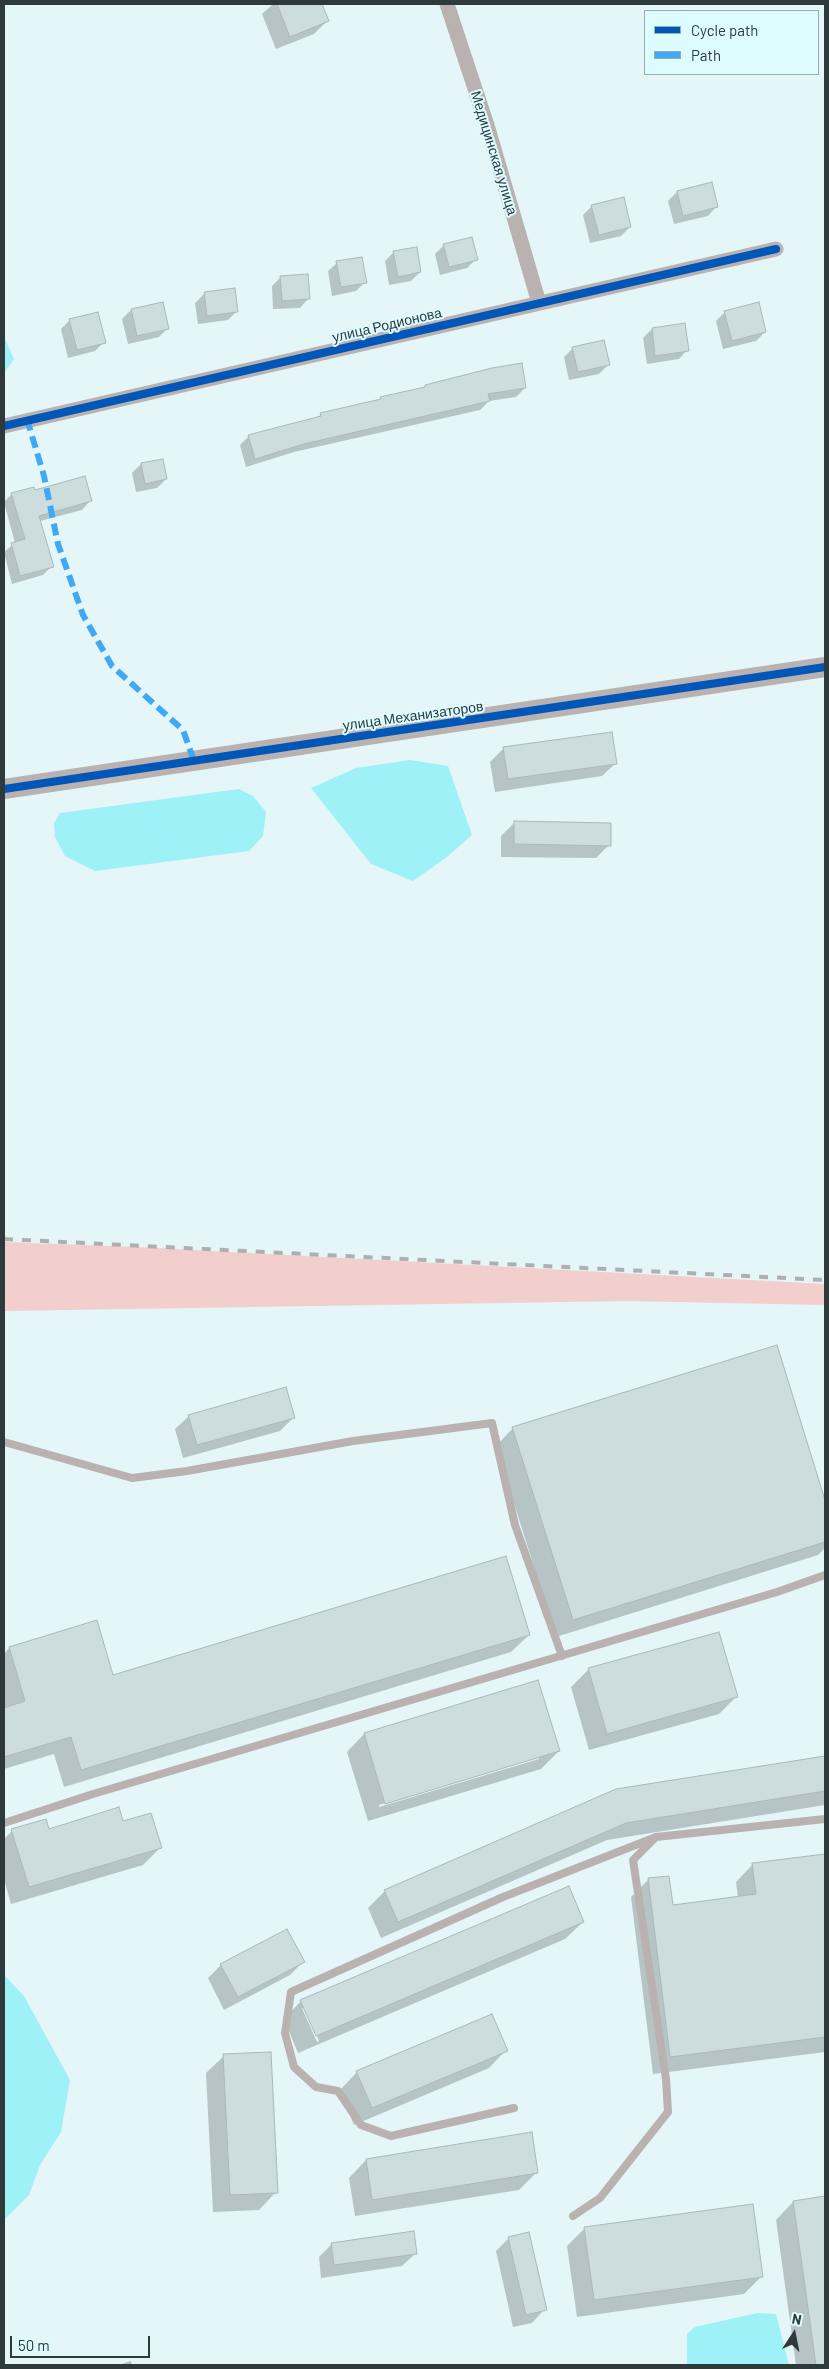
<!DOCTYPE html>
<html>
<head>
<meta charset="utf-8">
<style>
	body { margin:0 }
	#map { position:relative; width:829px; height:2369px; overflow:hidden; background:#e4f6f7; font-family:Barlow,sans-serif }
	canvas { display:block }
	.frame { position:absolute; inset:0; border:5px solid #2d393b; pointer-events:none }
	.legend { position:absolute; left:644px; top:10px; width:175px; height:65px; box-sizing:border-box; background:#dcfcff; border:1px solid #96aeb1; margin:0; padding:6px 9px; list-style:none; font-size:15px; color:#2d393b }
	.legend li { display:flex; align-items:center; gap:10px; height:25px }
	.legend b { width:25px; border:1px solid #96aeb1 }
	.north { position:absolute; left:769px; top:2309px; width:50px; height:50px; -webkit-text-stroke:4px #dcfcff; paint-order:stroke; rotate:11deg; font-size:14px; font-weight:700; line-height:20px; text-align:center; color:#2d393b }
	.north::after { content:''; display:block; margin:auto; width:18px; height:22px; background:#2d393b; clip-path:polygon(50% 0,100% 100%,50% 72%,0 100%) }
	.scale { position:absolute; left:10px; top:2336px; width:140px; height:22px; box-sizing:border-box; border:2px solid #2d393b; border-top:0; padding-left:6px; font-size:15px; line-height:18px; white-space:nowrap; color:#2d393b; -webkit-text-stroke:4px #dcfcff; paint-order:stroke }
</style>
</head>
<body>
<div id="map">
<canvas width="829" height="2369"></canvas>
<div class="frame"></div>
<ul class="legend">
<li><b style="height:6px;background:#0057b8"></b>Cycle path</li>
<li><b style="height:6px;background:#3fa9f5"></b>Path</li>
</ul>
<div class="north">N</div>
<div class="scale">50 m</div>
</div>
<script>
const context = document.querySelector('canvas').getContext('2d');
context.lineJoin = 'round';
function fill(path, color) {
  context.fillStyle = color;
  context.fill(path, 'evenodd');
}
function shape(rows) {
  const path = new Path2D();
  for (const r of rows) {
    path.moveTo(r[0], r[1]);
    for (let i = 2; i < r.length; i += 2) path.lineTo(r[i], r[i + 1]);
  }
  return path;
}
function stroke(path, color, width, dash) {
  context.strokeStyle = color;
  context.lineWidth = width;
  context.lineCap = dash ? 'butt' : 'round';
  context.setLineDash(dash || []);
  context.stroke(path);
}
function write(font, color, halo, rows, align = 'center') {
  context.font = font + ' Barlow,sans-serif';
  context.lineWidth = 4;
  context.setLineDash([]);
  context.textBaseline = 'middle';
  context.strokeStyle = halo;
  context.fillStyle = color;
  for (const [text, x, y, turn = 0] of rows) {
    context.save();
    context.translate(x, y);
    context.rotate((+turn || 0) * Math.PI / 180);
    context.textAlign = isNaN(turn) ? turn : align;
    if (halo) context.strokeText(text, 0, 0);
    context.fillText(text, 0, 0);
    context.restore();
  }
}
const green = shape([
	[4,1242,138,1247,825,1284,825,1305,626,1301,4,1311]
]);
const water = shape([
	[4,337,14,359,4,373],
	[410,760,448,766,472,835,447,857,413,881,371,864,311,788,356,768],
	[239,789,253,796,266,812,263,836,249,851,95,871,65,856,55,837,54,823,60,813],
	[4,1975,24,1996,70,2080,61,2132,40,2165,29,2195,4,2220],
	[757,2313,776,2314,789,2365,687,2365,687,2334,695,2327]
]);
const shadow = shape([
	[273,4,320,4,327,21,314,34,276,49,262,14],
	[711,184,716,207,708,216,674,224,668,201,677,192],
	[592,206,630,227,621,236,590,243,583,215],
	[444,245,476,259,467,268,440,275,435,254],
	[394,252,420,272,411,281,389,285,385,261],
	[337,263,365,282,356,291,332,296,328,271],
	[281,277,308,299,300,308,273,309,272,286],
	[234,290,237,311,228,320,198,324,195,303,204,294],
	[131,310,168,328,159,337,128,344,122,319],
	[725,312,765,332,756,341,723,349,716,321],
	[70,320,104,342,95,351,68,358,61,329],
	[652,329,687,350,679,359,647,364,643,338],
	[573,348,608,365,599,374,569,380,564,357],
	[425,386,525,388,516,397,489,401,480,410,294,452,246,467,240,445,249,436,317,418,321,415,378,401,381,398,422,389],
	[141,464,166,479,157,488,136,492,132,473],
	[34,491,90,501,82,510,40,521,52,566,43,575,12,584,4,552,15,543,4,502,12,494],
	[504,748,616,763,602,776,495,792,490,762],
	[514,823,609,845,596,858,501,857,501,836],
	[776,1346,825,1504,825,1548,818,1555,556,1637,496,1446,513,1428],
	[189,1416,294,1417,280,1431,183,1458,175,1429],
	[529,1635,511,1652,64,1787,54,1754,4,1769,4,1654,9,1648,41,1638,112,1677],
	[589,1669,736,1697,719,1714,589,1750,571,1687],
	[538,1682,559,1751,541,1769,368,1821,347,1752,364,1734],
	[539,1756,539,1759,379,1807,379,1805],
	[825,1757,825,1805,607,1840,381,1938,368,1908,385,1891,616,1791],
	[122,1823,161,1847,143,1865,11,1904,4,1879,4,1839,12,1831,48,1830],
	[825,1855,825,2052,653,2074,631,1897,648,1880,672,1906,738,1898,736,1882,753,1864],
	[583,1922,565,1939,298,2053,284,2019,301,2001],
	[302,2008,305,2008,319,2041,317,2042],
	[303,1962,290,1975,224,2010,208,1978,221,1965],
	[506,2050,489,2068,354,2125,340,2090,357,2072],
	[224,2056,276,2192,259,2210,213,2212,206,2073],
	[531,2134,537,2172,519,2190,355,2216,349,2178,366,2160],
	[825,2197,825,2365,796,2365,776,2220,793,2202],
	[585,2228,762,2276,744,2294,577,2317,567,2246],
	[509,2238,545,2309,532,2323,513,2327,496,2251],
	[332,2244,416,2253,402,2266,321,2278,319,2257],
	[131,2361,132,2365,118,2365]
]);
const building = shape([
	[277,4,322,4,329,21,290,37,277,4],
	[712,182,718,207,683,216,677,191,712,182],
	[624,197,631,227,599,235,591,205,624,197],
	[472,237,478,260,449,267,443,244,472,237],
	[417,247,421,272,398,277,393,251,417,247],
	[362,257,367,283,341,287,336,261,362,257],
	[308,274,310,299,282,301,280,276,308,274],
	[235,288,238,312,207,316,204,292,235,288],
	[163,302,169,329,137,336,131,309,163,302],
	[759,302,766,332,732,341,724,311,759,302],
	[98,312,106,343,77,350,69,319,98,312],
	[685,323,689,351,655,356,652,328,685,323],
	[604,340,610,365,578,372,572,347,604,340],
	[522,363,526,388,488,394,490,401,304,444,255,459,248,435,321,416,320,413,381,399,380,397,425,387,425,385,492,368,522,363],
	[163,459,167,479,145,484,141,463,163,459],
	[85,476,92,501,39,516,54,567,20,576,11,543,25,539,11,493,34,487,35,490,85,476],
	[612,732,617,764,508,779,503,747,612,732],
	[514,821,611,823,611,846,514,844,514,821],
	[777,1345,825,1500,825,1542,573,1620,512,1427,777,1345],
	[286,1387,295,1418,197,1445,188,1415,286,1387],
	[506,1556,530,1635,81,1770,71,1737,4,1757,4,1708,25,1701,9,1647,97,1620,113,1675,506,1556],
	[719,1632,738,1697,607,1734,588,1668,719,1632],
	[538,1680,560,1751,385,1804,364,1733,538,1680],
	[825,1756,825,1791,626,1823,398,1922,384,1890,616,1789,825,1756],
	[119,1807,123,1821,151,1813,162,1848,29,1887,11,1829,46,1819,49,1829,119,1807],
	[825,1854,825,2037,670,2057,648,1878,669,1876,673,1905,756,1894,752,1863,825,1854],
	[569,1886,584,1922,316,2036,300,2000,569,1886],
	[287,1929,305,1962,238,1997,220,1964,287,1929],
	[492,2014,508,2051,372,2108,356,2071,492,2014],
	[271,2052,278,2193,230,2195,223,2054,271,2052],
	[532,2132,538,2173,372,2200,366,2159,532,2132],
	[825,2196,825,2365,816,2365,793,2201,825,2196],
	[753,2204,763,2277,594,2300,584,2227,753,2204],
	[414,2231,417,2254,334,2265,331,2243,414,2231],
	[529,2232,547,2310,526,2315,508,2237,529,2232]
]);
const service = shape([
	[4,1442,132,1478,187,1471,353,1441,492,1423,515,1525,562,1656],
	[4,1823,93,1794,777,1592,825,1575],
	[514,2108,391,2136,361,2125,338,2091,316,2087,294,2067,285,2033,291,1992,503,1897,656,1837],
	[573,2216,600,2198,668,2112,666,2079,633,1860,656,1837,825,1819]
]);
const minor = shape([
	[447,4,487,125,539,303],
	[4,426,776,249]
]);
const tertiary = shape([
	[4,789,825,667]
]);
const rail = shape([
	[4,1239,825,1280]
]);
const quiet = shape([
	[27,419,44,476,58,544,83,615,112,666,183,730,194,761]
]);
const cycleway = shape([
	[4,426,776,249],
	[4,789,825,667]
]);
const streetNames = [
	["Медицинская улица",494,153,73],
	["улица Родионова",387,325,-13],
	["улица Механизаторов",413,716,-8]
];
fill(green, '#f2cecd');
fill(water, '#9ff1f8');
fill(shadow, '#0003');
fill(building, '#cddcdd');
stroke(building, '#aab8b9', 1);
stroke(service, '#bab1b1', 8);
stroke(minor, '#bab1b1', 15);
stroke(tertiary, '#bab1b1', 20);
stroke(rail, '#aeb0b0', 4, [9, 9]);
stroke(quiet, '#3fa9f5', 6, [12, 6]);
stroke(cycleway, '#0057b8', 8);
write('14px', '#2d393b', '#dcfcff', streetNames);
</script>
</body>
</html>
